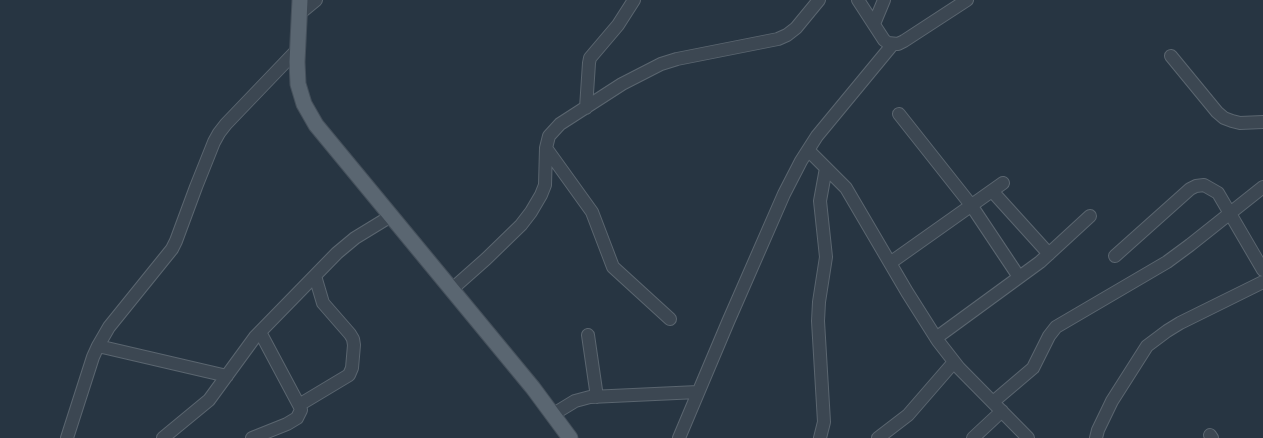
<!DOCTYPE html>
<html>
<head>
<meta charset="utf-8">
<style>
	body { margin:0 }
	canvas { display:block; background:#273542 }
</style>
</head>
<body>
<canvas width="1263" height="438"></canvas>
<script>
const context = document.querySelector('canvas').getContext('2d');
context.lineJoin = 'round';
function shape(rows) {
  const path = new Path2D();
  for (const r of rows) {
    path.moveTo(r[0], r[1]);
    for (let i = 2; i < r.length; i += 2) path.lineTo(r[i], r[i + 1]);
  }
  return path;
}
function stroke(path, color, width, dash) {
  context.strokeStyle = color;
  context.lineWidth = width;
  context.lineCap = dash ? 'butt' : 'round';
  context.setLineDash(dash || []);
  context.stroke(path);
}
const minor = shape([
	[858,0,884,40,888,43,898,44,904,41,967,0],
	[299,14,316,0],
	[874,24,884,0],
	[1171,56,1217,112,1224,118,1232,121,1240,123,1263,122],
	[586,108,589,63,590,58,618,25,634,0],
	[899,114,971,205,1019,277],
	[546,148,592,212,613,267,670,319],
	[808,150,846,188,907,292,938,341,959,368,1028,438],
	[992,191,1049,254],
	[1115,256,1190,189,1196,186,1204,185,1218,193,1263,270],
	[890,263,1003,183],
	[451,290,486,259,521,225,531,212,541,195,545,185,546,148,549,136,560,124,622,84,661,64,677,59,778,39,787,35,796,28,819,0],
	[588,335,597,397],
	[936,338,1040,262,1090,216],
	[98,346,227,376],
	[993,402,1033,368,1049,336,1056,327,1167,262,1190,245,1263,187],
	[299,405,349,375,352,368,354,345,353,339,350,334,323,303,315,276],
	[552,415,575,401,590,397,698,392],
	[1210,435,1212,438],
	[67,438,93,357,98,346,109,327,172,249,176,241,196,187,214,142,219,133,226,124,297,50],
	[163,438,209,400,255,337,337,253,355,238,391,216],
	[252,438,287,424,297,418,301,410,300,407,260,332],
	[679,438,728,322,784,194,801,161,817,136,893,44],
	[820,438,824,422,818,321,819,302,826,257,820,201,826,168],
	[878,438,908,415,954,362],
	[973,438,1002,411],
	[1096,438,1098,430,1112,401,1147,346,1167,331,1180,323,1263,282]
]);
const major = shape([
	[300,0,297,62,298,84,304,104,316,125,533,388,570,438]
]);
stroke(minor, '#5a656f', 14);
stroke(major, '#45505b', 17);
stroke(minor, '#3c4752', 12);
stroke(major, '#5a6671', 15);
</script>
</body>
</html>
